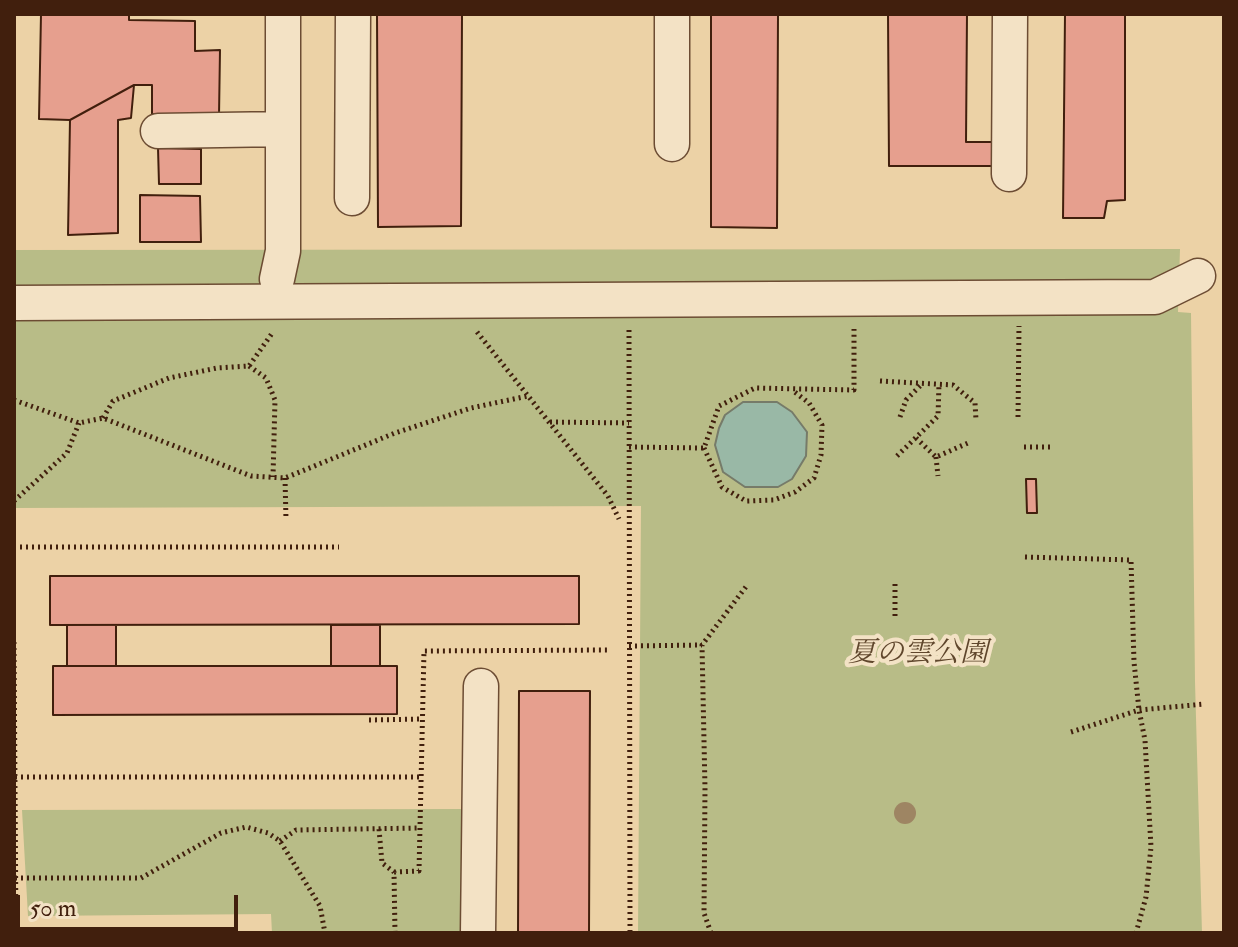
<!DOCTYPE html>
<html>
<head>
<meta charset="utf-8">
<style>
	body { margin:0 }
	#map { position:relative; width:1238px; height:947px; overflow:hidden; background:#ecd2a6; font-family:"IM FELL Double Pica",serif }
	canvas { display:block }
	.frame { position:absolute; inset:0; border:16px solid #411f0d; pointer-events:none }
	.scale { position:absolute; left:16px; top:895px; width:222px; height:36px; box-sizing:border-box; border:4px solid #411f0d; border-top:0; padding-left:10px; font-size:24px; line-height:28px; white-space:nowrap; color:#411f0d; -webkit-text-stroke:6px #f3e2c5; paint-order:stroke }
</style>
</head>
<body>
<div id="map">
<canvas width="1238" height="947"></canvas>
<div class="frame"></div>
<div class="scale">50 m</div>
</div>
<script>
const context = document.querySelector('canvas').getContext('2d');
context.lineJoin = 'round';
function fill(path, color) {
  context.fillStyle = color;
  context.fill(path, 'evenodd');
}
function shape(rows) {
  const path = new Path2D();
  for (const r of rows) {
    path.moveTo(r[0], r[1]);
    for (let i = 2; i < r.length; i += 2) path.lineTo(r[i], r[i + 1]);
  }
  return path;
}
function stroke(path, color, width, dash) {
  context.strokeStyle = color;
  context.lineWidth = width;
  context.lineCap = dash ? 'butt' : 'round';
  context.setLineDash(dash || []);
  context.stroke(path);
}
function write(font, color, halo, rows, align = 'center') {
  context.font = font + ' "IM FELL Double Pica","Noto Serif JP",serif';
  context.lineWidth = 8;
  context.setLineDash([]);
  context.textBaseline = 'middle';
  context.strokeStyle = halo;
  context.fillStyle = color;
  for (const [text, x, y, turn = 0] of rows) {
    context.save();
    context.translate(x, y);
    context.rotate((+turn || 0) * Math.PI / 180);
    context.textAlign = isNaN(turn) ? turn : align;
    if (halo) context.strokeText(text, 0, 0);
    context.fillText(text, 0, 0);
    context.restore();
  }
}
const green = shape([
	[1180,249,1178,312,1191,313,1195,682,1202,933,638,933,641,506,14,508,14,250],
	[464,809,464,933,272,933,271,914,28,916,22,810]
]);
const water = shape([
	[743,402,777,402,792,412,807,432,806,456,792,479,778,487,745,487,723,472,715,445,719,428,725,415,743,402]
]);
const building = shape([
	[41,14,129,14,129,20,195,21,195,51,220,50,219,116,152,114,152,85,134,85,70,120,39,119,41,14],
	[377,14,462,14,461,226,378,227,377,14],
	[711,14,778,14,777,228,711,227,711,14],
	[888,14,967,14,966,142,993,142,992,166,889,166,888,14],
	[1065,14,1125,14,1125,200,1107,201,1104,218,1063,218,1065,14],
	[134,85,131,118,118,120,118,233,68,235,70,120,134,85],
	[158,148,201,149,201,184,159,184,158,148],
	[140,195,200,196,201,242,140,242,140,195],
	[1026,479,1036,479,1037,513,1027,513,1026,479],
	[50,576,579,576,579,624,50,625,50,576],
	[67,625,116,625,116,666,67,666,67,625],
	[331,625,380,625,380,666,331,666,331,625],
	[53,666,397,666,397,714,53,715,53,666],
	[519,691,590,691,589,933,518,933,519,691]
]);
const path = shape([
	[629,330,630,933],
	[477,332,608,496,619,519],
	[249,366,266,378,275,400,273,477],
	[880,381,953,385,975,403,976,420],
	[14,400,79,423,103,418,251,476,285,478,395,433,471,408,528,396],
	[900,417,906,400,921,385],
	[1018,417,1019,326],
	[103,418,113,401,169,378,217,368,249,366,273,332],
	[550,422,629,423],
	[916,438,936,457,968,443],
	[629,447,704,448,719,406,755,388,854,390,854,329],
	[1024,447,1052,447],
	[704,448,722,487,746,501,774,500,795,492,814,478,821,455,822,425,809,403,792,390],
	[897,456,938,416,939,384],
	[936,457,938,476],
	[285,478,286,520],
	[14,501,67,453,79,423],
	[14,547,339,547],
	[1025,557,1131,560,1134,662,1139,710,1145,740,1151,847,1146,897,1136,933],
	[895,584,895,618],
	[14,642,16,933],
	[629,646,702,645],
	[369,720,423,719],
	[1071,732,1139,710,1205,704],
	[15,777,421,777],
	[379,829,382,863,394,872,395,933],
	[280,841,296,830,420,828],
	[394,872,419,871,424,651,607,650],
	[15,878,141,878,221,833,246,827,268,833,280,841,320,906,325,933],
	[711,933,704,913,705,788,702,645,748,584]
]);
const minor = shape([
	[158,131,283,129],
	[672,144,672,14],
	[1009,174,1010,14],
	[352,198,353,14],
	[277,279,283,251,283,14],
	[14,303,1155,297,1198,276],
	[478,933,481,686]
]);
const trees = [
	[905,813]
];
const parkNames = [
	["夏の雲公園",918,655]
];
fill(green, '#b8bc87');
fill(water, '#99b8a6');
stroke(water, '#767b69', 2);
fill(building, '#e69f8e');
stroke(building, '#411f0d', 2);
stroke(minor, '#6c4c33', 37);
stroke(path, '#411f0d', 5, [2, 4]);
stroke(minor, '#f3e2c5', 34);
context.fillStyle = '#9e8563';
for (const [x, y] of trees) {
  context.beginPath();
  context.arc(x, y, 11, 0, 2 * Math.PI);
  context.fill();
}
write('italic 28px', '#5f462c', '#f3e2c5', parkNames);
</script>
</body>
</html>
